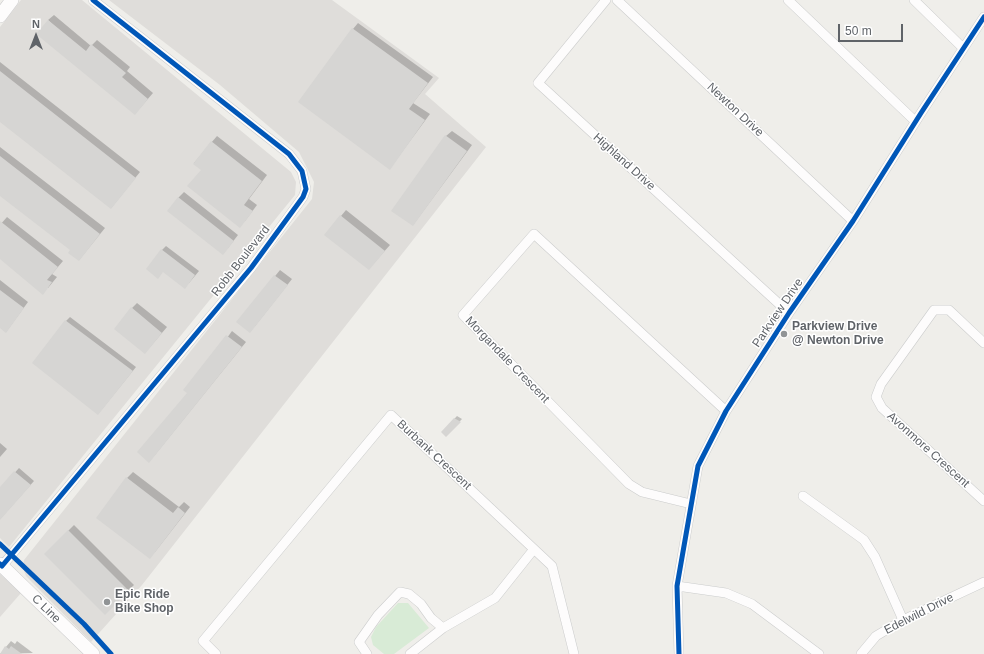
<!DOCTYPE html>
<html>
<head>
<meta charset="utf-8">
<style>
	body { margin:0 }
	#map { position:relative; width:984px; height:654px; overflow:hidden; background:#efeeea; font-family:Arial,sans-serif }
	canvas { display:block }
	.north { position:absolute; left:16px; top:16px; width:40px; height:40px; -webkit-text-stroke:3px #fff; paint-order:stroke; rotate:0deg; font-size:11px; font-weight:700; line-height:16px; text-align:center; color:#5f6368 }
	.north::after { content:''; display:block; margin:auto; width:14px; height:18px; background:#5f6368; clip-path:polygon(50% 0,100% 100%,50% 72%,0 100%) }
	.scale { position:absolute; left:838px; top:24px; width:65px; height:18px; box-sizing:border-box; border:2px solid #5f6368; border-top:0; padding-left:5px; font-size:12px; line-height:14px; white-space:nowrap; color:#5f6368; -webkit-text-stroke:3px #fff; paint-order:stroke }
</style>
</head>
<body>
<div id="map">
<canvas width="984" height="654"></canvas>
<div class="north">N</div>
<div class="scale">50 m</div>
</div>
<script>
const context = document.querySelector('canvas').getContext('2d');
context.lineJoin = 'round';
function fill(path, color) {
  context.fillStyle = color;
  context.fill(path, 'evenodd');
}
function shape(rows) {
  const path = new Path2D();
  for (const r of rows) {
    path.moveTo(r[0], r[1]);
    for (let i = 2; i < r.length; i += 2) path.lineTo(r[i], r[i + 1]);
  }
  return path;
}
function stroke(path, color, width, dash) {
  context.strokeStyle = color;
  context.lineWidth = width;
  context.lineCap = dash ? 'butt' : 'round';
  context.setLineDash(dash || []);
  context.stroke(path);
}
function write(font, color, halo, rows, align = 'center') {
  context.font = font + ' Arial,sans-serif';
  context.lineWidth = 3;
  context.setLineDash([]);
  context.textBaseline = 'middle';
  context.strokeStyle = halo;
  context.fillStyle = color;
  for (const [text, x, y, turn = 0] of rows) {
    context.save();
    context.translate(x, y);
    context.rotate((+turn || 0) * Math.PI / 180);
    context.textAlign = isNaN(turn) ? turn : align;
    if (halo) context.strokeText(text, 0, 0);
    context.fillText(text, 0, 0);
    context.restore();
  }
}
const industrial = shape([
	[21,0,82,0,291,172,296,182,295,195,9,547,0,538,0,27],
	[109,0,332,0,439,78,425,94,486,147,142,585,91,642,26,576,23,568,24,560,312,199,314,182,299,152,220,85],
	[0,574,21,593,0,617]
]);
const green = shape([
	[398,603,408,603,429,628,394,654,384,654,373,645,371,637,376,627]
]);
const shadow = shape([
	[54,15,91,46,97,40,130,67,127,71,153,93,140,108,48,20],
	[358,23,433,77,413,103,430,114,390,168,353,29],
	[0,62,140,172,111,208,0,121],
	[452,131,472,145,413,225,446,136],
	[217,136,267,175,249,199,257,205,245,221,202,170,194,163],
	[0,147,105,228,79,260,72,250,0,194],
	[184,192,238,235,228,248,178,198],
	[346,210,390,245,374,263,341,216],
	[7,217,63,261,52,274,57,277,48,288,0,258,0,225],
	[166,246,199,271,189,283,163,271,162,250],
	[280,270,292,279,255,326,238,322],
	[0,280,28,302,6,332,0,327],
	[137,303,167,327,150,347,132,308],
	[70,317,136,367,102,409,66,321],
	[232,331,246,342,154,456,188,392],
	[457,416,462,419,446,436,442,432],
	[0,443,7,449,0,457],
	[19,468,34,481,0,519,0,489],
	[133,472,179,507,184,502,190,507,155,552,127,478],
	[74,525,134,585,105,613,45,554],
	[11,641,15,644,17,641,33,653,0,654]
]);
const building = shape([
	[48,20,86,51,91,44,126,73,122,77,148,99,135,115,36,34],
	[352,28,428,83,409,109,425,120,390,170,298,102],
	[0,71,136,178,111,209,0,122],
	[445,135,467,151,413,226,391,211],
	[211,141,262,181,244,205,253,211,240,228,187,186,201,170,193,164],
	[0,156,100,234,79,261,68,253,70,250,0,196],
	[178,197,234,241,223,255,167,211],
	[340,215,385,251,369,270,324,235],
	[0,221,58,267,47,280,52,282,43,295,0,259],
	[161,249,195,275,185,289,163,272,158,279,146,269],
	[274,275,288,285,250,333,236,322],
	[0,290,24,308,6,333,0,328],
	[131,307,162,333,145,354,114,329],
	[65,320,133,371,98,415,32,363],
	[226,335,242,347,149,463,137,452,187,393,183,390],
	[454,418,461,422,446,437,441,432],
	[14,471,31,485,0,520,0,487],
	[126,477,173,513,178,507,185,513,150,559,96,518],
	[68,530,129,591,105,615,44,554],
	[5,646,9,649,11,646,22,654,0,654]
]);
const street = shape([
	[606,0,538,83,789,313],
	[617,0,853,221],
	[788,0,915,121],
	[914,0,963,48],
	[984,343,949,310,934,310,881,384,876,397,882,408,984,501],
	[803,496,864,540,875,557,903,620],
	[691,504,642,492,629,484,463,315,534,234,726,411],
	[2,566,251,268,303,197,306,189,302,171,289,154,93,0],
	[677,586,726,593,752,604,819,654],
	[216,654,203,641,391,415,552,566,574,654],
	[367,654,359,642,378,615,400,592,409,594,421,604,431,618,443,628],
	[410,654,443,628,495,598,534,549],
	[679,654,677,586,698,466,726,411,789,313,853,221,921,113,984,17],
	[861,654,876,636,903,620,984,582]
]);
const secondary = shape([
	[0,16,12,0],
	[0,564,93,654]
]);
const cycleway = shape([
	[0,544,84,624,111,654],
	[0,564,2,566,251,268,303,197,306,189,302,171,289,154,93,0],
	[679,654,677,586,698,466,726,411,789,313,853,221,921,113,984,17]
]);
const markers = [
	[784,334,4,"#919496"],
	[107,602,4,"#919496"]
];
const streetNames = [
	["Newton Drive",735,110,43],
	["Highland Drive",624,162,42],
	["Robb Boulevard",241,261,-52],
	["Parkview Drive",778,313,-56],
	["Morgandale Crescent",507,360,46],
	["Avonmore Crescent",928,450,42],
	["Burbank Crescent",434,455,43],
	["C Line",46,609,44],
	["Edelwild Drive",919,614,-27]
];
const poiNames = [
	["Parkview Drive",792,327],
	["@ Newton Drive",792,341],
	["Epic Ride",115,595],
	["Bike Shop",115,609]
];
fill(industrial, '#dfddda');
fill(green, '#d8ebd6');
fill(shadow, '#0003');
fill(building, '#d6d5d3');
stroke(street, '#cbcccc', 10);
stroke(secondary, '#cacacb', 14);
stroke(street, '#fdfcfc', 9);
stroke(secondary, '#fdfcfc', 13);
stroke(cycleway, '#0057b8', 5);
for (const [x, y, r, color] of markers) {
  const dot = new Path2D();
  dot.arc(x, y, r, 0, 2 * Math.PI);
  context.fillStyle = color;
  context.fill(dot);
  stroke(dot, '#fff', 1.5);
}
write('12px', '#5f6368', '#fff', streetNames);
write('bold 12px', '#5f6368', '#fff', poiNames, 'left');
</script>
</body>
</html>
